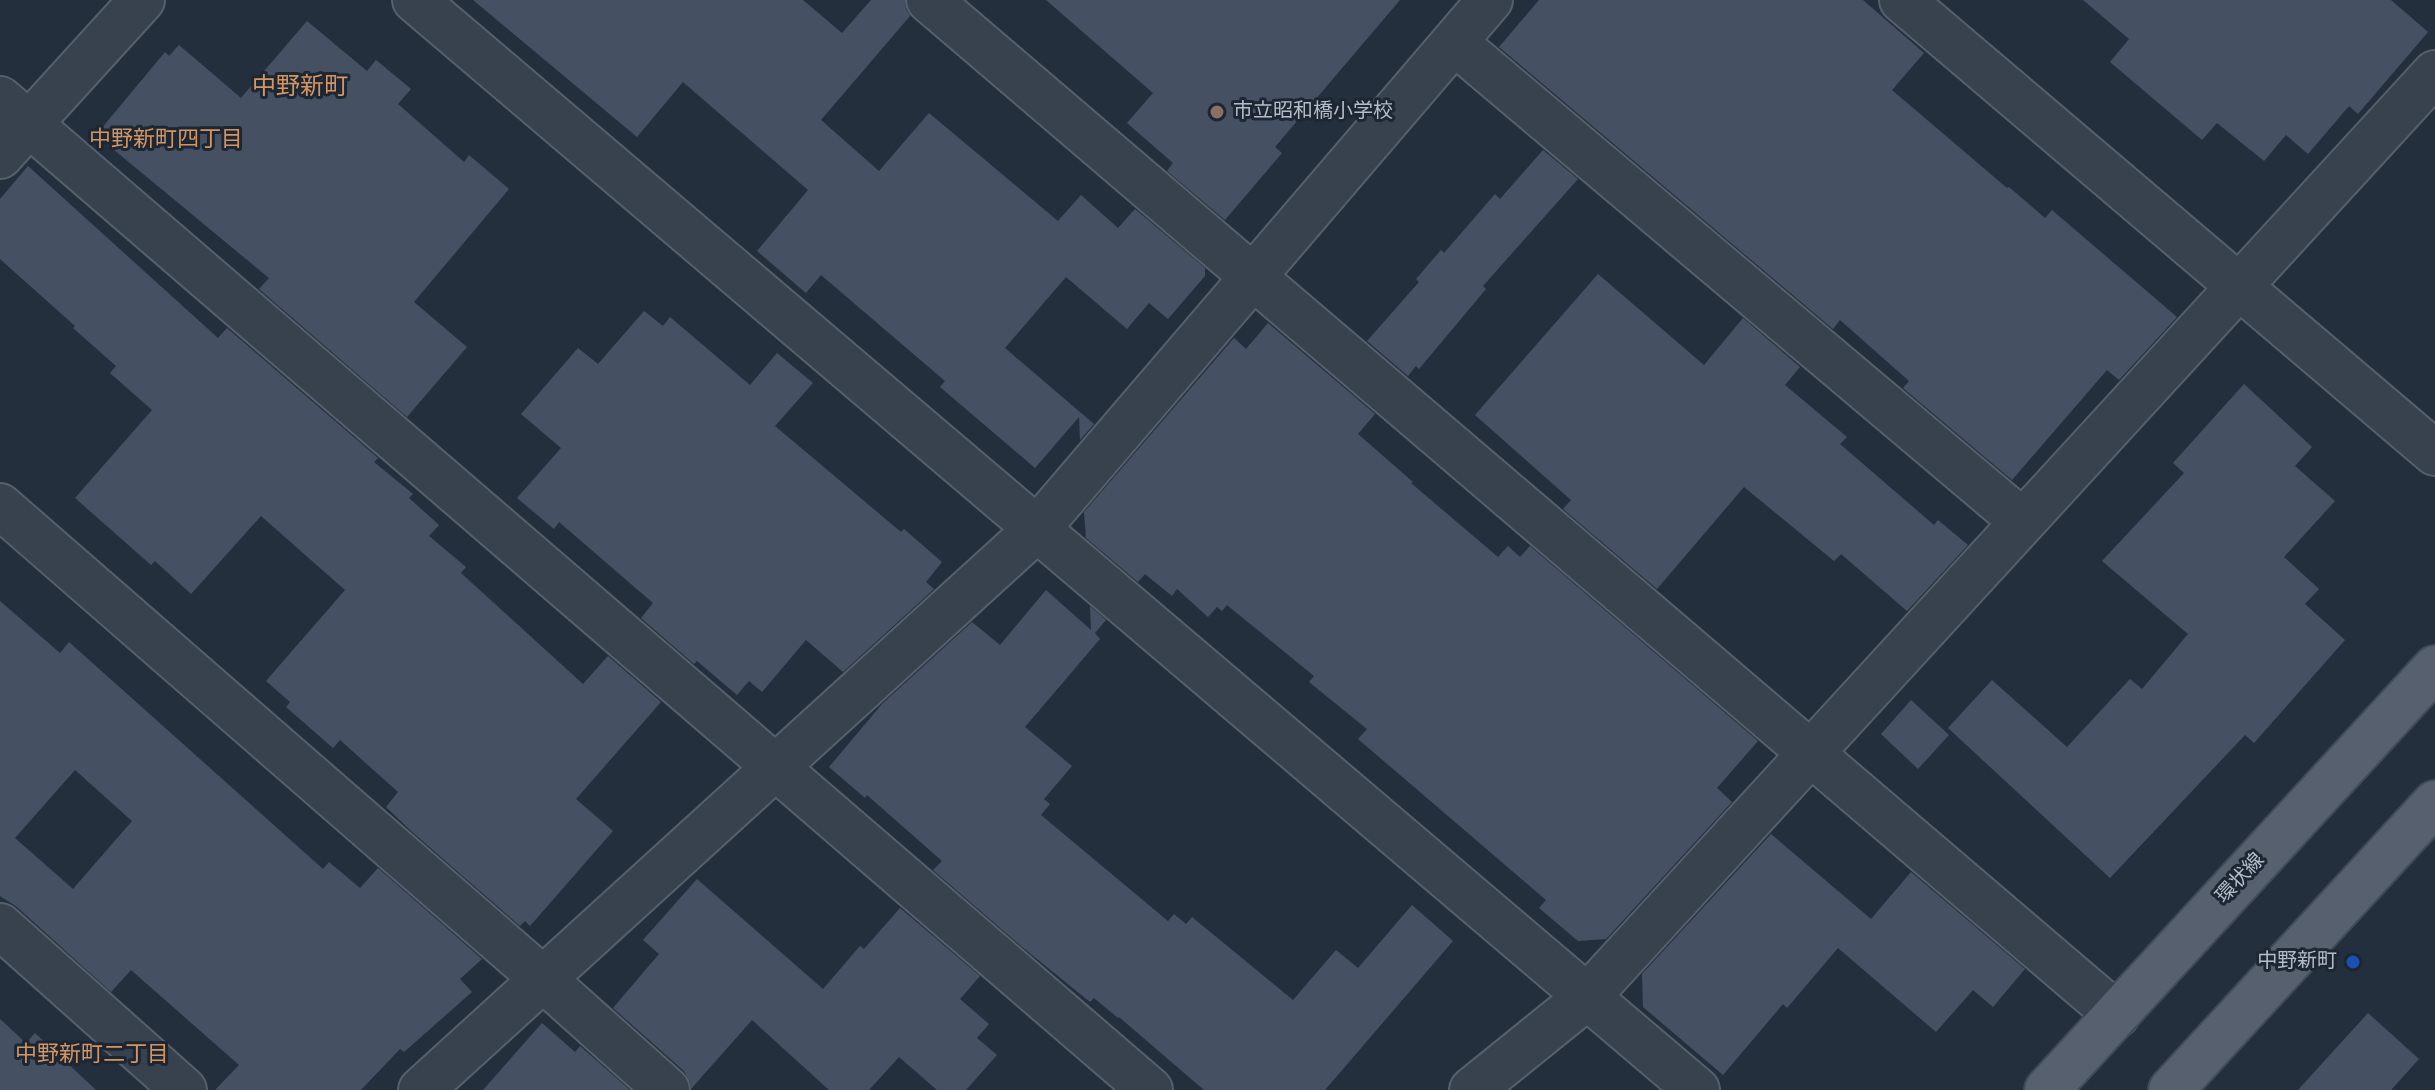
<!DOCTYPE html>
<html>
<head>
<meta charset="utf-8">
<style>
	body { margin:0 }
	canvas { display:block; background:#242f3e }
</style>
</head>
<body>
<canvas width="2435" height="1090"></canvas>
<script>
const context = document.querySelector('canvas').getContext('2d');
context.lineJoin = 'round';
function fill(path, color) {
  context.fillStyle = color;
  context.fill(path, 'evenodd');
}
function shape(rows) {
  const path = new Path2D();
  for (const r of rows) {
    path.moveTo(r[0], r[1]);
    for (let i = 2; i < r.length; i += 2) path.lineTo(r[i], r[i + 1]);
  }
  return path;
}
function stroke(path, color, width, dash) {
  context.strokeStyle = color;
  context.lineWidth = width;
  context.lineCap = dash ? 'butt' : 'round';
  context.setLineDash(dash || []);
  context.stroke(path);
}
function write(font, color, halo, rows, align = 'center') {
  context.font = font + ' "Nunito Sans","Noto Sans JP",sans-serif';
  context.lineWidth = 6;
  context.setLineDash([]);
  context.textBaseline = 'middle';
  context.strokeStyle = halo;
  context.fillStyle = color;
  for (const [text, x, y, turn = 0] of rows) {
    context.save();
    context.translate(x, y);
    context.rotate((+turn || 0) * Math.PI / 180);
    context.textAlign = isNaN(turn) ? turn : align;
    if (halo) context.strokeText(text, 0, 0);
    context.fillText(text, 0, 0);
    context.restore();
  }
}
const building = shape([
	[473,0,803,0,842,33,871,0,905,0,906,9,910,16,821,120,879,171,929,113,1058,221,1081,195,1118,228,1135,209,1205,268,1205,276,1168,319,1149,303,1127,329,1066,277,1005,348,1094,424,1080,440,1079,417,1035,468,940,387,945,381,821,275,806,293,757,251,808,190,683,82,637,137],
	[1046,0,1400,0,1275,147,1282,153,1225,220,1167,171,1173,163,1127,123,1153,93],
	[1539,0,1863,0,1924,53,1892,90,2007,188,2009,187,2045,218,2052,210,2177,317,2119,380,2107,370,2012,480,1903,388,1909,381,1840,320,1833,329,1499,47],
	[2083,0,2391,0,2428,32,2358,114,2349,106,2308,154,2286,135,2264,161,2217,123,2202,140,2110,62,2129,39],
	[307,21,367,71,376,60,411,89,398,104,464,162,469,155,509,189,414,302,467,347,407,417,259,289,269,278,96,135,165,52,169,56,179,45,241,98],
	[1543,150,1578,179,1483,286,1486,289,1419,369,1416,366,1408,376,1367,341,1419,282,1416,279,1441,250,1444,253,1495,194,1500,199],
	[28,166,218,338,227,328,378,458,374,462,413,494,409,498,439,525,429,536,466,567,461,573,583,684,608,656,661,702,576,799,613,831,530,926,525,921,520,926,410,830,386,807,398,792,340,740,333,748,286,707,290,702,266,681,345,590,261,516,191,594,155,561,151,565,75,498,152,410,110,373,116,366,73,328,75,326,0,259,0,199],
	[1598,274,1704,365,1743,318,1800,367,1785,385,1847,437,1840,444,1934,525,1938,520,1968,545,1907,611,1841,554,1834,561,1744,487,1657,589,1563,509,1571,500,1475,415],
	[644,311,663,326,670,317,750,385,777,353,813,383,775,426,901,532,904,529,942,562,926,582,934,589,843,672,806,640,762,692,749,681,737,695,697,661,694,664,641,618,653,603,559,522,554,529,517,498,561,448,521,414,578,348,598,364],
	[1268,323,1375,414,1358,434,1413,482,1411,483,1498,557,1508,546,1520,557,1530,546,1758,741,1717,788,1732,802,1606,939,1578,941,1539,908,1546,900,1358,739,1367,729,1309,682,1314,676,1227,605,1222,611,1217,607,1208,617,1177,589,1172,596,1145,574,1138,582,1086,538,1084,512,1234,338,1246,349],
	[2244,384,2312,447,2295,466,2335,501,2284,557,2319,589,2305,604,2345,640,2254,743,2245,735,2110,878,1948,728,1992,680,2067,747,2130,679,2142,689,2188,634,2102,561,2184,473,2173,463],
	[1046,590,1091,630,1090,606,1106,620,1095,633,1100,639,1025,727,1072,766,1044,799,1050,804,1041,815,1168,921,1174,914,1186,924,1192,917,1293,1000,1336,950,1358,968,1412,905,1453,941,1325,1090,1204,1090,1119,1017,1118,1018,1094,998,1090,1002,1021,946,933,870,942,861,867,795,865,798,829,767,882,704,972,622,1000,645],
	[0,601,60,653,69,642,323,869,329,862,360,888,378,868,482,959,460,979,472,992,404,1052,400,1049,361,1090,215,1090,239,1065,131,970,111,992,17,907,0,896],
	[75,770,132,821,73,889,15,838],
	[1911,700,1949,735,1918,769,1881,734],
	[1771,834,1871,919,1911,872,2025,969,1993,1007,1973,990,1936,1032,1838,948,1787,1008,1783,1004,1723,1075,1643,1007,1642,974],
	[697,879,823,989,860,946,864,949,900,908,980,976,960,999,989,1024,977,1038,997,1055,966,1090,937,1090,899,1057,869,1090,829,1090,752,1020,691,1089,690,1082,684,1071,613,1008,659,954,643,940],
	[2368,1013,2419,1059,2391,1090,2298,1090],
	[0,1019,26,1043,35,1033,96,1090,0,1090],
	[542,1023,575,1052,580,1046,630,1090,483,1090]
]);
const street = shape([
	[415,0,1697,1090],
	[929,0,2117,1015],
	[1902,0,2435,453],
	[1454,42,2023,522],
	[0,99,1150,1090],
	[0,156,142,0],
	[0,506,543,979,667,1090],
	[0,926,184,1090],
	[421,1090,1037,529,1490,0],
	[1472,1090,1587,997,2435,73]
]);
const primary = shape([
	[2047,1090,2435,668],
	[2171,1090,2435,803]
]);
const markers = [
	[1217,112,8,"#8d6e63"],
	[2353,962,8,"#1a4fb4"]
];
const poiNames = [
	["市立昭和橋小学校",1233,112],
	["中野新町",2337,962,"right"]
];
const streetNames = [
	["環状線",2241,879,-47]
];
const neighbourhoodNames = [
	["中野新町四丁目",166,141],
	["中野新町二丁目",92,1056]
];
const quarterNames = [
	["中野新町",300,88]
];
fill(building, '#455162');
stroke(street, '#565f6c', 48);
stroke(primary, '#414a57', 48);
stroke(street, '#38414e', 44);
stroke(primary, '#56606e', 44);
for (const [x, y, r, color] of markers) {
  const dot = new Path2D();
  dot.arc(x, y, r, 0, 2 * Math.PI);
  context.fillStyle = color;
  context.fill(dot);
  stroke(dot, '#1d2633', 3);
}
write('20px', '#b4bcc9', '#1d2633', poiNames, 'left');
write('20px', '#b4bcc9', '#1d2633', streetNames);
write('22px', '#d59563', '#1d2633', neighbourhoodNames);
write('24px', '#d59563', '#1d2633', quarterNames);
</script>
</body>
</html>
